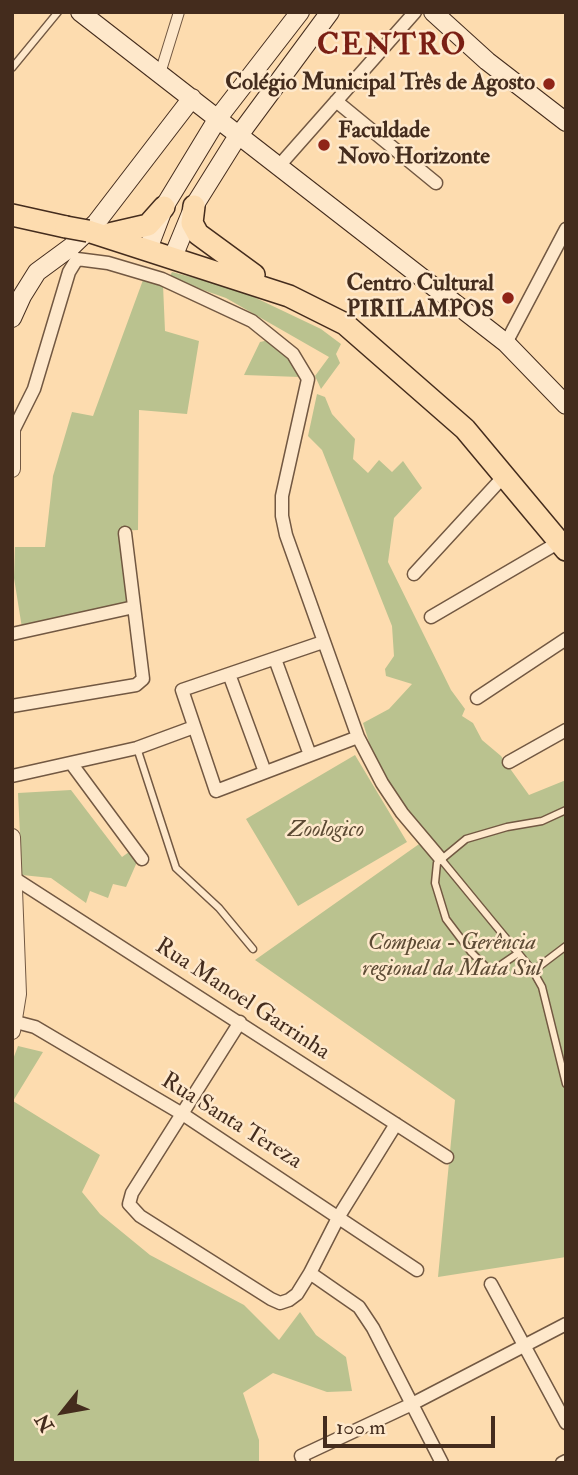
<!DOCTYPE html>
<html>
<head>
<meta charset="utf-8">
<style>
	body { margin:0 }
	#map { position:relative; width:578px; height:1475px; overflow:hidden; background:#fddcaf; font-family:"IM FELL Double Pica",serif }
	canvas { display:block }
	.frame { position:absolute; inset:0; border:14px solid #442c1d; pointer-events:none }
	.north { position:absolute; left:28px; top:1377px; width:70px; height:70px; -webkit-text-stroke:5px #fee8cb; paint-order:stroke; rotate:239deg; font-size:19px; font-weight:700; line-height:28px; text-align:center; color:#442c1d }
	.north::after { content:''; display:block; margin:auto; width:24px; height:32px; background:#442c1d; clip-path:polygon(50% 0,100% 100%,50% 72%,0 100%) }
	.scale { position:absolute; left:323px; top:1416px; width:172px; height:32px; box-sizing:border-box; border:4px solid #442c1d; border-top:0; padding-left:9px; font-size:21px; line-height:24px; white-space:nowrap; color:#442c1d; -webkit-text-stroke:5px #fee8cb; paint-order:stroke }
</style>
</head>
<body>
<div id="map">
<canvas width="578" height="1475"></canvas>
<div class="frame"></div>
<div class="north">N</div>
<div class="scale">100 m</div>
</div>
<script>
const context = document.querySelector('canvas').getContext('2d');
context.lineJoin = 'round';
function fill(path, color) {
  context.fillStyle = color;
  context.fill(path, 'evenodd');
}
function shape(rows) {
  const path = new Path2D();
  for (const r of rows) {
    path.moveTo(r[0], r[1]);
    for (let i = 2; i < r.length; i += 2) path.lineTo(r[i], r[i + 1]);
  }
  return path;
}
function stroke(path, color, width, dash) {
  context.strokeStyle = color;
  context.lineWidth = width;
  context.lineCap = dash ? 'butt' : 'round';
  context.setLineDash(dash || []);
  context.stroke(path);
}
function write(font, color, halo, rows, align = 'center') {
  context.font = font + ' "IM FELL Double Pica",serif';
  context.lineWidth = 5;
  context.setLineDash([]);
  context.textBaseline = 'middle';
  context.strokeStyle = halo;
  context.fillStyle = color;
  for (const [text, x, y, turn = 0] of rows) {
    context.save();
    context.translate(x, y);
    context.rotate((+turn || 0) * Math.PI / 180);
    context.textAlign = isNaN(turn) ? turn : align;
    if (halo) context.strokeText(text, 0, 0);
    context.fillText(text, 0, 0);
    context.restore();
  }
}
const green = shape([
	[172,272,237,289,321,329,341,344,336,354,340,363,321,389,315,376,329,357,226,298,169,278],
	[143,280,163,285,165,331,199,341,187,414,139,410,138,530,120,531,128,603,22,628,14,578,15,547,45,547,53,476,72,412,93,416],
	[269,340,287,356,300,377,244,375,260,342],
	[317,394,325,397,332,414,355,439,353,459,368,473,379,460,392,472,403,461,422,488,394,518,388,562,451,690,465,709,462,716,473,723,482,740,501,756,529,795,566,780,566,1257,438,1277,455,1100,255,960,429,837,396,796,373,755,363,723,389,709,412,684,386,676,385,669,394,656,392,626,322,450,308,436],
	[355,755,407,842,298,906,246,819],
	[71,790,122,857,129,852,137,862,126,887,113,884,108,898,90,891,86,903,51,878,22,875,18,793],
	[18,1046,43,1052,13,1101,100,1155,82,1192,100,1214,150,1255,244,1305,279,1340,300,1312,316,1335,346,1357,352,1391,327,1392,273,1373,243,1393,259,1440,259,1463,12,1463,12,1062]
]);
const service = shape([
	[12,68,58,12],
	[137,748,176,868,219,908,253,949],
	[440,858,533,971,542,987,566,1084],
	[517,954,495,969,486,967,471,952,446,919,435,883,437,863,466,839,507,827,542,821,566,810],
	[533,971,566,946]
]);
const pedestrian = shape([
	[162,67,179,12]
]);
const minor = shape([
	[336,101,436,183],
	[278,167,415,12],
	[506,343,566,229],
	[13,431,34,389,69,272,77,259,108,263,162,279,252,321,293,354,308,379,282,496,282,516,286,535,358,737,382,783,402,813,440,858],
	[414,574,505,475],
	[431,617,561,541],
	[12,634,134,607],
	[323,642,182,690,216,791,358,737],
	[275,659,310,755],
	[229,674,265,772],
	[477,698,566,639],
	[12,706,136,685,143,679,125,533],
	[509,762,566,730],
	[71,763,142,859],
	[12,776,137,748,194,727],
	[14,878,447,1157],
	[12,1021,35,1027,184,1115,417,1270],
	[240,1022,132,1193,129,1204,140,1216,271,1299,280,1303,289,1300,297,1294,310,1273,339,1216,396,1124],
	[310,1273,359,1307,373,1328,442,1463],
	[491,1284,566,1423],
	[304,1463,301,1456,412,1404,566,1324],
	[562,1463,566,1461]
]);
const tertiary = shape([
	[12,428,12,469],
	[12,837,18,994,12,1031]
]);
const secondary = shape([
	[80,12,506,343,566,405],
	[433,12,487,61,566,122],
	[148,249,164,207,218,118,300,12],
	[173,257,194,206,234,142,330,12],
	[12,318,22,296,37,272,71,247,96,223,192,98]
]);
const primary = shape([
	[194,206,192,223,198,234,254,275],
	[12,215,66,227],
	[88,231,289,296,345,324,465,429,566,550],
	[109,234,148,225,164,207]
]);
const primaryBridge = shape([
	[66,227,88,231]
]);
const markers = [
	[549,84,7,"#8f2418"],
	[324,145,7,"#8f2418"],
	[508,298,7,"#8f2418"]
];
const poiNames = [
	["Colégio Municipal Três de Agosto",535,84],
	["Faculdade",338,132,"left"],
	["Novo Horizonte",338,158,"left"],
	["Centro Cultural",494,285],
	["PIRILAMPOS",494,311]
];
const parkNames = [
	["Zoologico",326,831],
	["Compesa - Gerência",452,944],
	["regional da Mata Sul",452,970]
];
const streetNames = [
	["Rua Manoel Garrinha",242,1000,33],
	["Rua Santa Tereza",231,1122,32]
];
const districtNames = [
	["CENTRO",392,48]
];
fill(green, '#bac28f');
stroke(service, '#725842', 9);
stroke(pedestrian, '#725842', 12);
stroke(minor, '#725842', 15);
stroke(tertiary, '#725842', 18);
stroke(secondary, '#442c1d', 20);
stroke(primary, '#442c1d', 24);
stroke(service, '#fee8cb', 6);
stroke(pedestrian, '#fee8cb', 10);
stroke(minor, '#fee8cb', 12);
stroke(tertiary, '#fee8cb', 16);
stroke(secondary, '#fee8cb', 18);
stroke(primary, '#fddcaf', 21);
stroke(primaryBridge, '#442c1d', 24, []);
stroke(primaryBridge, '#fddcaf', 21);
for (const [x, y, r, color] of markers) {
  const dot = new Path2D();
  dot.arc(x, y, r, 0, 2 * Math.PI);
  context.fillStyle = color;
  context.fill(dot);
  stroke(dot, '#fee8cb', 2.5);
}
write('bold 23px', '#442c1d', '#fee8cb', poiNames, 'right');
write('italic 23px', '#5c4a34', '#fee8cb', parkNames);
write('23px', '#442c1d', '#fee8cb', streetNames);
context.letterSpacing = '2px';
write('bold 30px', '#7a1f14', '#fee8cb', districtNames);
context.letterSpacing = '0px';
</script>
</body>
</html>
